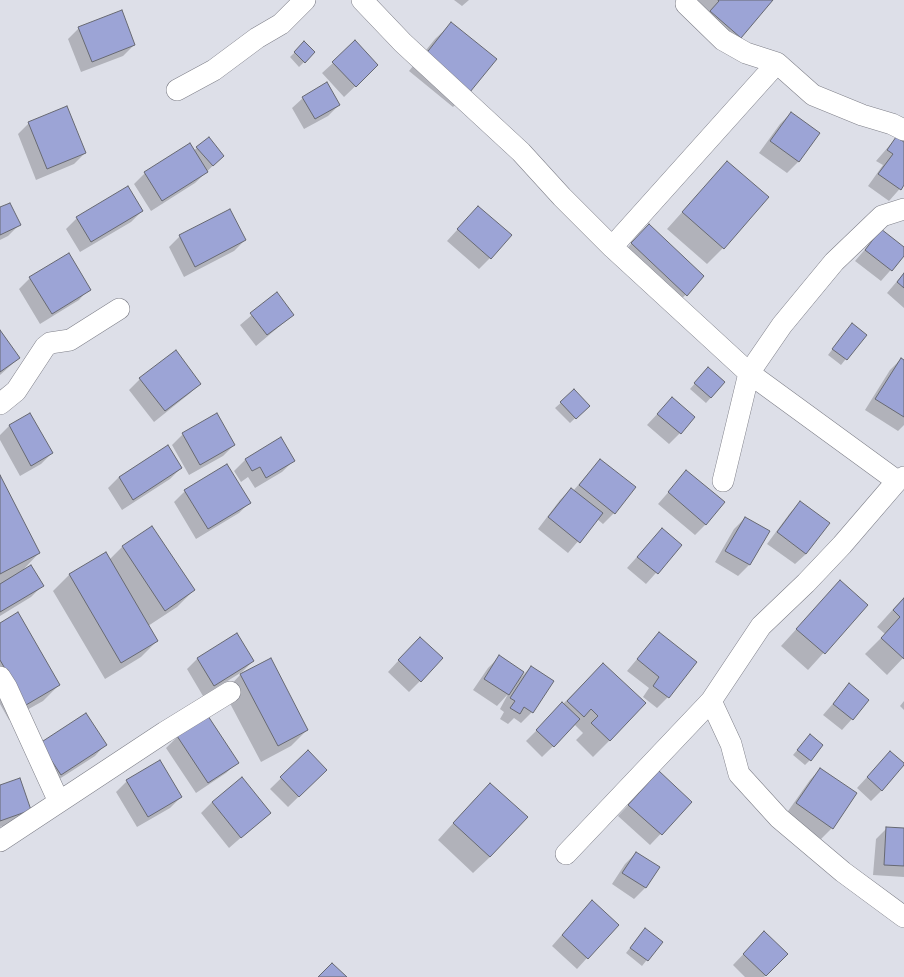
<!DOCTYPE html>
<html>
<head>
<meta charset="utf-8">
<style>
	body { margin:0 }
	canvas { display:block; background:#dddfe8 }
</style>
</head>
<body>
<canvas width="904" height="977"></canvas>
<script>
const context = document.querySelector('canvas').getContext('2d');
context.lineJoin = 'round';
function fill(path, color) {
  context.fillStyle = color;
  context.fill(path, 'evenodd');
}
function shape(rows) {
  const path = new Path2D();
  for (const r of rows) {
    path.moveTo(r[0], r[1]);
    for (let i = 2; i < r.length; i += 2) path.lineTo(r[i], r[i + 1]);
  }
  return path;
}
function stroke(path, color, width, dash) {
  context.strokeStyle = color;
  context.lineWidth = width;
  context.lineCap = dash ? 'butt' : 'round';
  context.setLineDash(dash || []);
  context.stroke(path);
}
const shadow = shape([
	[454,0,469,0,462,6],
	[691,0,772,0,724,53,695,28,703,18],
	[452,23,469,91,453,107,409,71,435,39],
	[79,28,134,45,123,56,81,72,68,39],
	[304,43,314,52,299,67,290,57],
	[333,63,366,76,344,97,322,73],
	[303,98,339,105,328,116,304,129,292,108],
	[791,113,819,134,798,162,787,173,759,153,780,124],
	[29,123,85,153,74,164,36,180,18,134],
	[896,138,904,144,904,184,889,201,868,186,883,165,876,161],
	[197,148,223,156,195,183,151,211,134,184,145,173,193,151],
	[727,162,723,248,707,264,667,229],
	[0,208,19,225,8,236,0,240],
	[142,211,131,222,80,252,66,229,77,218],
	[468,218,490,258,479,269,447,241],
	[881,231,904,248,904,255,881,281,855,261],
	[180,236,245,240,234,251,184,277,169,247],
	[638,236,703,276,675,306,621,255],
	[904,273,904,308,887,293],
	[30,278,89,289,79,300,40,324,19,289],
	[277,294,293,315,256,346,240,325],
	[847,330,865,335,841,365,828,355],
	[0,331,19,358,0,375],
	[901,359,904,361,904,425,898,431,865,410,890,370],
	[703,374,724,383,706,403,690,389],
	[140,379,200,384,189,394,154,422,129,390],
	[574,391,588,406,570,423,555,408],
	[672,398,680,433,669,444,647,425],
	[30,414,52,453,41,464,20,476,0,440,0,435,9,426],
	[183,434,234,445,223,456,189,475,172,445],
	[280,439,293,461,282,472,255,488,248,477,241,482,234,471,245,460],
	[167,446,181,468,170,479,122,510,108,488,119,477],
	[600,460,614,513,603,524,597,519,568,553,538,529,560,500,571,489,573,491],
	[687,471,706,524,695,535,658,504],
	[0,477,39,553,21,572,42,586,31,597,0,616],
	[185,491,250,502,239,513,196,539,174,502],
	[800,502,806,554,795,564,767,544,790,513],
	[745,518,768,532,749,565,738,576,715,562,734,529],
	[662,529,681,545,646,584,627,568],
	[122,547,194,590,177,607,148,626,157,641,141,657,105,679,53,591,69,575,106,554,109,560],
	[840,581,867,605,808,670,781,646],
	[904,597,904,657,887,675,865,654,885,634,877,627],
	[0,624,59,685,43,701,9,720,0,704],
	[659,633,696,662,668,697,657,708,643,697,649,688,627,671],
	[409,649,420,681,409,692,388,672],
	[499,657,520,678,531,667,532,712,521,723,514,718,508,724,500,719,504,712,500,709,508,694,497,706,473,690,488,668],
	[198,658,253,661,242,672,203,696,187,669],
	[270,660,307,730,291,746,261,762,224,692,240,675],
	[603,664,610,740,593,757,576,740,583,733,575,725,542,757,526,741],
	[849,685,852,719,842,730,823,715],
	[904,701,904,710,900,706],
	[207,717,237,763,226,773,196,793,166,748,177,737],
	[805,741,810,760,805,765,793,755],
	[105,745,95,756,50,785,30,755],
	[308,752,326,770,288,807,270,789],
	[890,752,882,790,871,801,857,788],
	[820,769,832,828,821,839,786,814,810,780],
	[127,781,181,797,170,808,137,827,116,792],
	[648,784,691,802,650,845,618,816],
	[0,786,30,809,19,820,0,827],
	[474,800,490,857,473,873,438,840],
	[212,802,269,813,229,848,201,813],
	[887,828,904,829,904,877,873,875,876,839],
	[636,853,658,867,645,888,634,899,612,884,625,864],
	[581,913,587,958,577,969,552,946],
	[640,935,661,942,642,966,626,953],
	[753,944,786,954,764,977,745,977,733,965]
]);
const building = shape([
	[718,0,773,0,741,38,710,11,719,1,718,0],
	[122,10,135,45,92,62,78,27,122,10],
	[451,22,497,59,470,92,425,55,451,22],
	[355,40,378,65,356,87,332,62,355,40],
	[304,41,315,52,305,63,294,52,304,41],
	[327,82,340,105,315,119,302,97,327,82],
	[67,106,86,153,47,169,28,122,67,106],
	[791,112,820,133,799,162,770,141,791,112],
	[209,137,224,156,213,166,196,147,209,137],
	[896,137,904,142,904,185,901,190,878,174,893,154,887,150,896,137],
	[190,143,208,172,162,201,144,172,190,143],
	[727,161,769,197,724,249,682,212,727,161],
	[128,186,143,211,91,242,76,217,128,186],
	[10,203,21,225,0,235,0,207,10,203],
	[478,206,512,235,491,259,457,229,478,206],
	[230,209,246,240,195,267,179,235,230,209],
	[649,224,704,276,687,296,631,243,649,224],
	[881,229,904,247,904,256,892,271,865,250,881,229],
	[69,253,91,290,52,314,29,277,69,253],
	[904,273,904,288,897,282,904,273],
	[277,292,294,315,267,335,250,313,277,292],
	[852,323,867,335,847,360,832,349,852,323],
	[0,330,20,358,0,372,0,330],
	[176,350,201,384,165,411,139,378,176,350],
	[901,358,904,360,904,417,875,399,901,358],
	[708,367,725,382,711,398,694,383,708,367],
	[574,389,590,406,576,419,560,402,574,389],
	[672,397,695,417,681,434,657,414,672,397],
	[30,413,53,453,31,466,9,425,30,413],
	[217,413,235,445,200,465,182,433,217,413],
	[281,437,295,461,266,478,260,467,252,471,245,459,281,437],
	[168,445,182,468,133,500,119,477,168,445],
	[600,459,636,487,615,514,579,485,600,459],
	[227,464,251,503,208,529,184,490,227,464],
	[686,470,725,502,706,525,668,492,686,470],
	[0,475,40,553,0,574,0,475],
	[571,488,603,513,580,543,548,517,571,488],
	[800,501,830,523,806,554,777,532,800,501],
	[745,517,770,531,750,565,725,551,745,517],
	[152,526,195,590,165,611,122,546,152,526],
	[662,528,682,545,658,574,637,557,662,528],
	[106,552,158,641,121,663,69,574,106,552],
	[31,565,44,586,0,612,0,584,31,565],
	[840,580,868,605,825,654,796,629,840,580],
	[904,598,904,659,881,638,900,617,893,610,904,598],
	[18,612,60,685,26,705,0,660,0,623,18,612],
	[659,632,697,662,669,698,653,686,659,677,637,659,659,632],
	[237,633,254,661,214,686,197,658,237,633],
	[420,637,443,658,421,682,398,660,420,637],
	[499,655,524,672,509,695,484,679,499,655],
	[271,658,308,730,278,746,240,674,271,658],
	[603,663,646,703,610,741,591,723,598,716,591,709,584,717,567,701,603,663],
	[531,666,554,681,533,713,524,707,520,714,510,708,515,701,510,698,531,666],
	[849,683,869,700,853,720,833,704,849,683],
	[562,702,580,719,554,747,536,730,562,702],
	[86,713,107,745,61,775,40,743,86,713],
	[208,716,239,763,208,783,177,736,208,716],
	[810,734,823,745,811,761,797,750,810,734],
	[308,750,327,770,299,797,280,777,308,750],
	[890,751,904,763,904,765,882,791,867,777,890,751],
	[160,760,182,797,148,817,126,780,160,760],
	[820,768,857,793,833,829,796,803,820,768],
	[659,771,692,802,662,835,628,805,659,771],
	[242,777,271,813,241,838,212,802,242,777],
	[20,778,31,810,0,821,0,785,20,778],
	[490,783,528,817,490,857,453,823,490,783],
	[886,827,904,828,904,866,884,865,886,827],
	[636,852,660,867,646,888,622,873,636,852],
	[592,900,619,925,588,959,562,935,592,900],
	[645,928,663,942,648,961,630,948,645,928],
	[764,931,788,954,766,976,743,954,764,931],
	[332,963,347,977,318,977,332,963]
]);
const minor = shape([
	[362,0,403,43,521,152,562,197,612,247,749,373,897,481],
	[686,4,723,40,746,53,777,63,813,95,862,115,892,124,904,130],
	[177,90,214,70,257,38,281,24,305,0],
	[612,247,777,63],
	[0,404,16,391,45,347,50,343,70,340,119,309],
	[723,481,749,373,782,325,834,262,882,216,904,209],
	[0,677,7,688,59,802],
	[711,701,731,744,739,774,779,818,843,872,904,917],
	[0,841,165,732,230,692],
	[566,854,711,701,761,626,806,583,842,545,897,481,904,477]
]);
fill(shadow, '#0003');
fill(building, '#9ca4d6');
stroke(building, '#676972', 1);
stroke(minor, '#7e7f88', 22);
stroke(minor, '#fff', 21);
</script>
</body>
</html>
